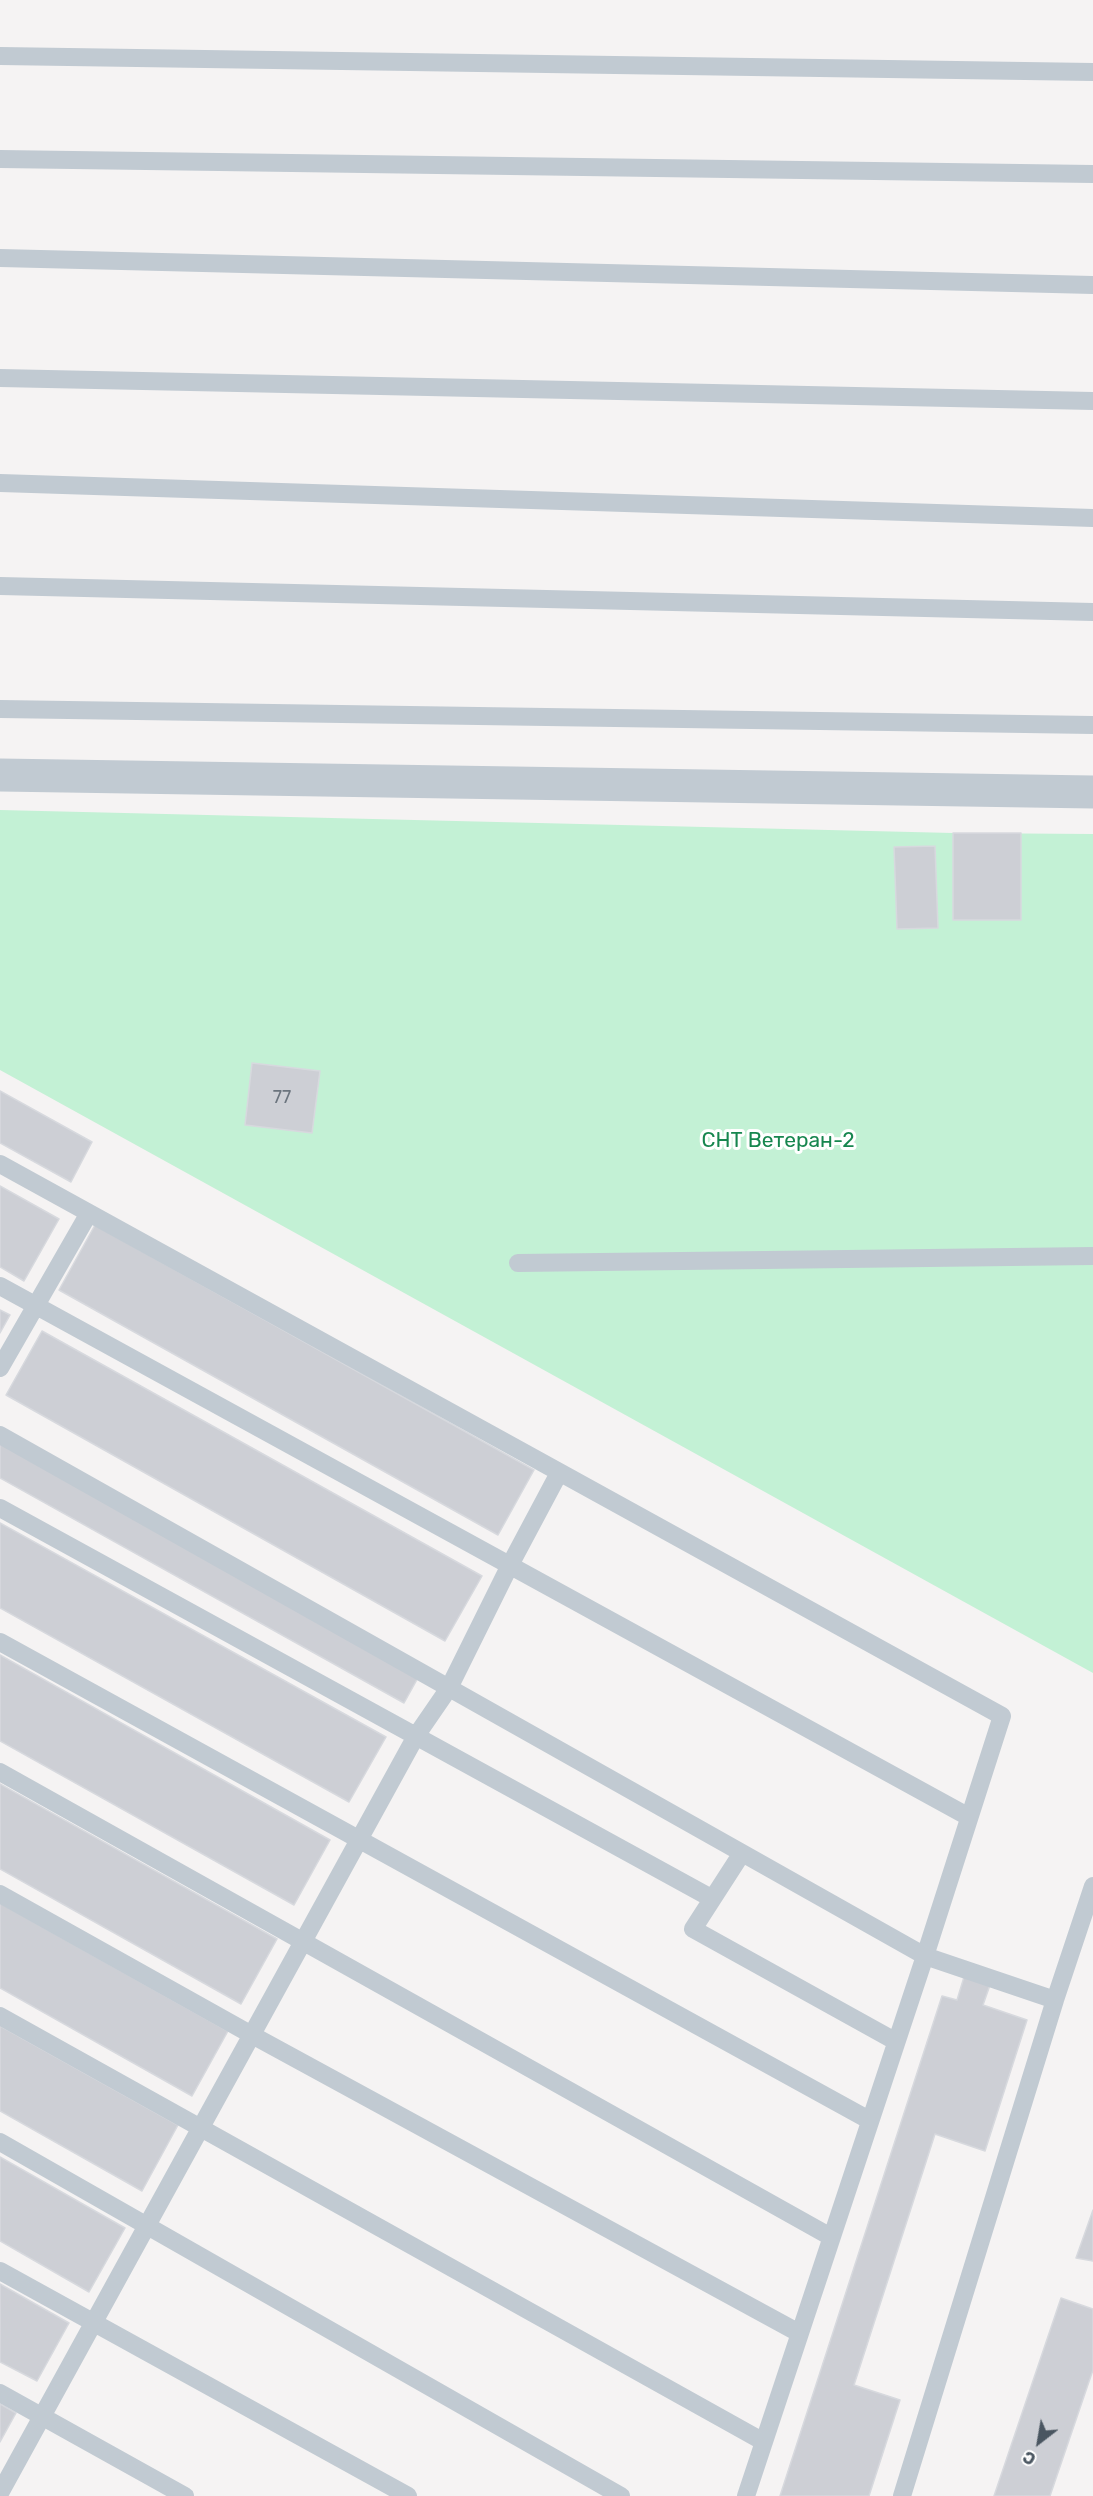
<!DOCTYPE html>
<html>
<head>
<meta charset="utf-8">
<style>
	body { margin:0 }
	#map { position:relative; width:1093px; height:2496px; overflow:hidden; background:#f5f3f3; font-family:Rubik,sans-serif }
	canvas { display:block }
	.north { position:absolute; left:1009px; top:2412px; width:60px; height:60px; -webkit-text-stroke:4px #fff; paint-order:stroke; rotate:211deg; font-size:16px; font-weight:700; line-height:24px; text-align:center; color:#4a5661 }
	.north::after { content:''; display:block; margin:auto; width:21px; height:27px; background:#4a5661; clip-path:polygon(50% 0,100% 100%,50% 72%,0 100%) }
</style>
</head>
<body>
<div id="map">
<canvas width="1093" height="2496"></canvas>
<div class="north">С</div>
</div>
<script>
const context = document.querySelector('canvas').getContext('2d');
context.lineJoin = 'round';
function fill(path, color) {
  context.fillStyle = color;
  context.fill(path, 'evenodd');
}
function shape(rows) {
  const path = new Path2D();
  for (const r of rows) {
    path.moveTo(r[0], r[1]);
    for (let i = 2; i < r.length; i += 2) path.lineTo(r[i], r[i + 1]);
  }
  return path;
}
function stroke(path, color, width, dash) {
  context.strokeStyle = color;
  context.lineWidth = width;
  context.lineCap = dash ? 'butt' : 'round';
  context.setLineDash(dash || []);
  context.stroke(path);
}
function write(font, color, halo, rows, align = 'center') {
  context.font = font + ' Rubik,sans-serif';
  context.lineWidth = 6;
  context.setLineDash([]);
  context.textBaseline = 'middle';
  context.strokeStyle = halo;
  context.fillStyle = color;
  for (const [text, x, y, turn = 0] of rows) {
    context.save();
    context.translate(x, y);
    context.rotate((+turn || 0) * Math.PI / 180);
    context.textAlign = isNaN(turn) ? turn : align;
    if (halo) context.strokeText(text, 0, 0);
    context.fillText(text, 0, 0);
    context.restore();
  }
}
const green = shape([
	[0,810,953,833,1093,834,1093,1673,0,1070]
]);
const building = shape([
	[953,833,1021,833,1021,920,953,920,953,833],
	[935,846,938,928,897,929,894,847,935,846],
	[252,1063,320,1071,312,1133,245,1125,252,1063],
	[0,1091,92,1142,71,1182,0,1143,0,1091],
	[0,1186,59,1219,24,1281,0,1267,0,1186],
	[95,1225,534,1470,498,1535,59,1290,95,1225],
	[0,1310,10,1315,0,1333,0,1310],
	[42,1331,482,1576,445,1641,6,1395,42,1331],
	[0,1443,419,1676,404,1703,0,1478,0,1443],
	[0,1523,386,1737,349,1802,0,1608,0,1523],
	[0,1655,330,1840,294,1905,0,1741,0,1655],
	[0,1784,277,1939,241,2004,0,1869,0,1784],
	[0,1903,228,2031,192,2096,0,1988,0,1903],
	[964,1977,990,1985,983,2005,1027,2020,985,2151,935,2134,854,2385,900,2400,869,2496,780,2496,942,1996,957,2000,964,1977],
	[0,2026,178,2125,142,2191,0,2111,0,2026],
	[0,2157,125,2228,89,2292,0,2241,0,2157],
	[1093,2210,1093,2261,1076,2258,1093,2210],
	[0,2284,69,2323,37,2381,0,2362,0,2284],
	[1061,2298,1093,2309,1093,2370,1050,2496,994,2496,1061,2298],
	[0,2404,16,2413,0,2442,0,2404]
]);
const lane = shape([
	[0,56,1093,72],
	[0,159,1093,174],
	[0,258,1093,285],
	[0,378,1093,401],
	[0,483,1093,518],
	[0,586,1093,612],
	[0,709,1093,725],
	[0,1164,1002,1716,925,1956,746,2496],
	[518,1263,1093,1256],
	[0,1286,969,1817],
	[0,1368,89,1213],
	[0,1435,925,1956,1055,2000],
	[0,1508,711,1898],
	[0,1642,869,2120],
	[0,1772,831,2237],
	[742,1853,693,1929,895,2041],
	[0,1894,252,2035,799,2333],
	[0,2016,764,2442],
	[0,2142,621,2496],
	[0,2271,408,2496],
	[0,2393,185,2496],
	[0,2493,416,1736,449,1688,510,1565,559,1473],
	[902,2496,1055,2000,1093,1886]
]);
const street = shape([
	[0,775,1093,792]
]);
const numberNames = [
	["77",282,1098]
];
const parkNames = [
	["СНТ Ветеран-2",778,1141]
];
fill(green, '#c3f1d5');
fill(building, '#cdcfd5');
stroke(building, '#d7d9de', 1.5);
stroke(lane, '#c1cad2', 18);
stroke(street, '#c1cad2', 33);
write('18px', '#6b747e', null, numberNames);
write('21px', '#17864f', '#fff', parkNames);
</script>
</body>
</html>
